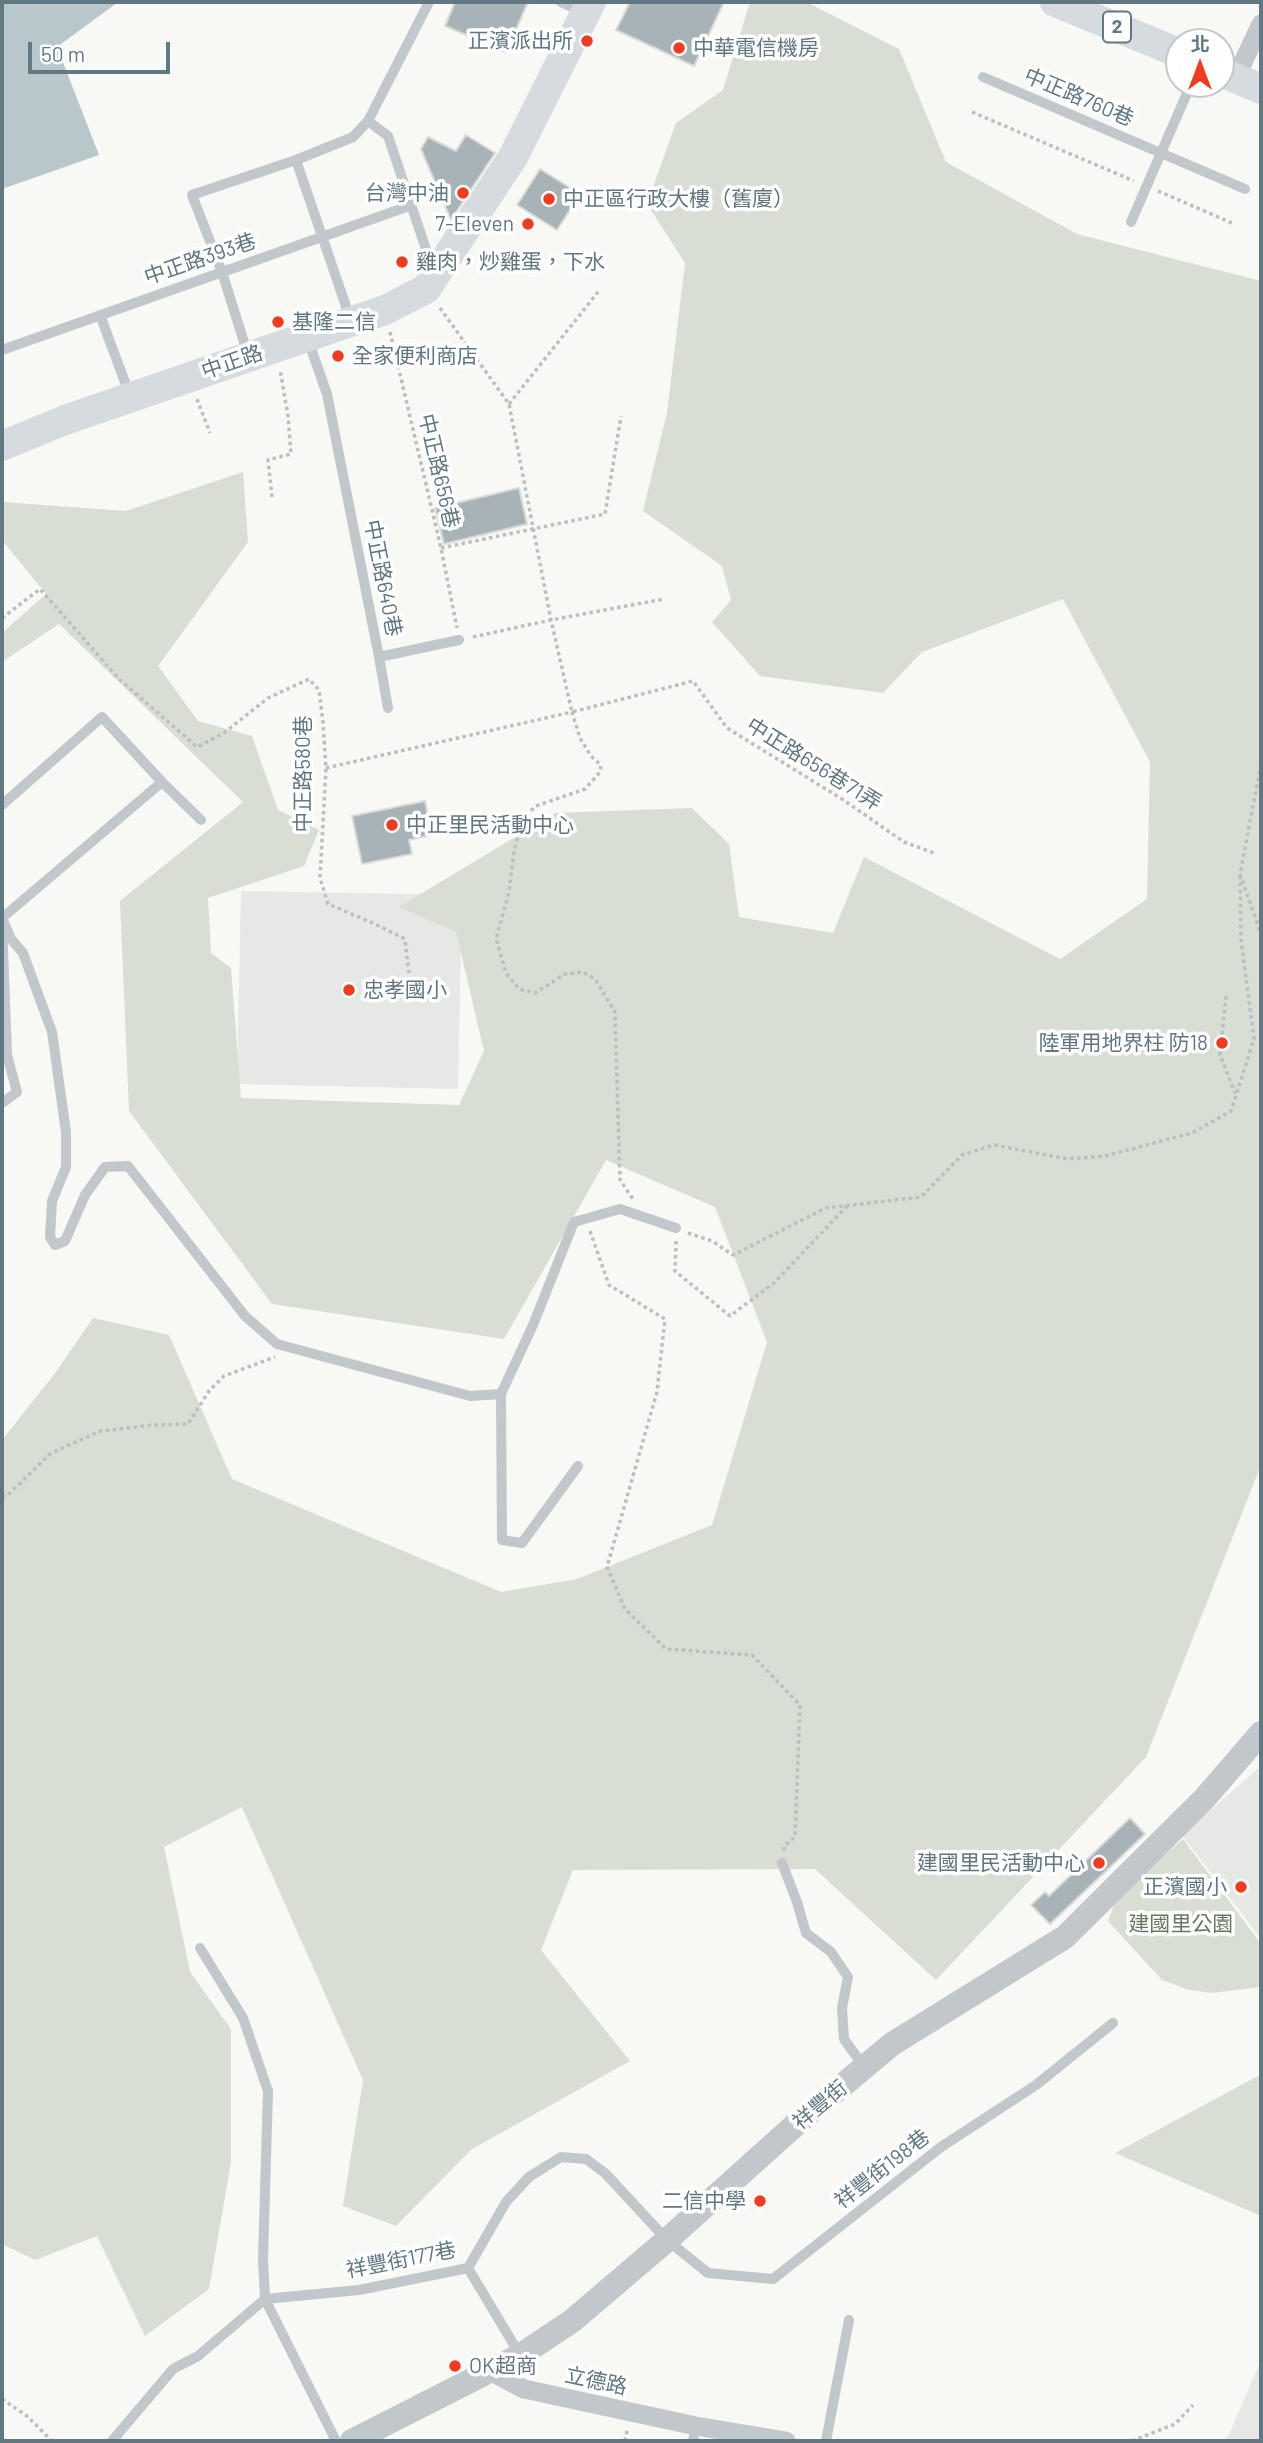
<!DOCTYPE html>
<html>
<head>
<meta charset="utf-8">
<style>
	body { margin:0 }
	#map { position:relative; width:1263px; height:2443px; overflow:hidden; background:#f8f8f5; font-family:Barlow,"Noto Sans TC",sans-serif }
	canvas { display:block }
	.frame { position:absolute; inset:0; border:4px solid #617782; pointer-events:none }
	.north { position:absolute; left:1165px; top:28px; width:70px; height:70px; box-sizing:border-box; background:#fff; border:2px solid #c0c9cd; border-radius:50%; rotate:0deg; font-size:19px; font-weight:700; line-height:28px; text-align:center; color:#617782 }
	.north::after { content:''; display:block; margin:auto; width:24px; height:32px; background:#f03b1e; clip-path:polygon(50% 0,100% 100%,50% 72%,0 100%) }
	.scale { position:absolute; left:28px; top:42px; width:142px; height:32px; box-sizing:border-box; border:4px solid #617782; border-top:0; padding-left:9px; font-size:21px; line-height:24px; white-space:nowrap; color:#617782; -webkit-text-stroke:5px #fff; paint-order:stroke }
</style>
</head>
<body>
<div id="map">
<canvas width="1263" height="2443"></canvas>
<div class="frame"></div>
<div class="north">北</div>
<div class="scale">50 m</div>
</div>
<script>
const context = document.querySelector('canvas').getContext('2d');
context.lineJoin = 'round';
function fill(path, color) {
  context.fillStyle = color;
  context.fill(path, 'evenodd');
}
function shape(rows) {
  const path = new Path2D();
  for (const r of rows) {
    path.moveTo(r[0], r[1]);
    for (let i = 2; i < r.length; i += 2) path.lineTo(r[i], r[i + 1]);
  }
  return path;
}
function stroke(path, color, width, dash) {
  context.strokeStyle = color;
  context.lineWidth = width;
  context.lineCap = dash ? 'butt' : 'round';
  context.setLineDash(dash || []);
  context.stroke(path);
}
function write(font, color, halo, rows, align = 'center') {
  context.font = font + ' Barlow,"Noto Sans TC",sans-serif';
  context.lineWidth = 7;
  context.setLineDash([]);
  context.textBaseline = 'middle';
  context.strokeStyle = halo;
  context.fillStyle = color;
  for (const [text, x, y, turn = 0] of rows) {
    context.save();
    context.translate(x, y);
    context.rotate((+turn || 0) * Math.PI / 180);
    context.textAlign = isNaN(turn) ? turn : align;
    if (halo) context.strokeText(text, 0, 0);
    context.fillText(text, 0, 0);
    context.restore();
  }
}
const built = shape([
	[241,891,462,895,458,1089,237,1084],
	[1261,1766,1261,1939,1182,1835],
	[1261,2360,1261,2441,1226,2441]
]);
const green = shape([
	[750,2,806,2,899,49,946,162,1077,234,1261,281,1261,1465,1146,1757,936,1980,815,1869,573,1870,541,1950,630,2061,472,2149,396,2226,343,2206,363,2080,242,1807,164,1847,190,1972,231,2029,231,2162,209,2289,145,2336,97,2236,35,2260,2,2244,2,1440,56,1372,93,1318,169,1335,232,1479,501,1592,577,1579,712,1525,767,1342,715,1207,606,1160,504,1339,272,1304,129,1111,120,901,243,802,59,624,2,662,2,633,46,594,2,540,3,502,126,511,243,472,248,542,158,666,198,721,252,736,278,810,319,830,304,866,208,898,211,953,231,968,241,1098,459,1105,484,1051,456,932,399,907,555,813,692,808,729,844,739,917,833,933,864,857,1060,959,1147,899,1150,762,1063,599,922,652,883,693,760,676,712,622,731,600,722,566,643,511,667,413,685,263,647,204,676,123,723,90],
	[1183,1839,1261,1944,1261,1987,1212,1993,1189,1990,1162,1980,1108,1921,1117,1897],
	[1261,2076,1261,2216,1115,2153,1256,2077]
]);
const water = shape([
	[2,2,118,2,57,47,99,155,2,189]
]);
const building = shape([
	[455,2,528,2,506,52,445,26,455,2],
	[630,2,724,2,694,66,616,30,630,2],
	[466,135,495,153,451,220,421,149,428,137,456,151,466,135],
	[540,169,580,194,557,230,517,205,540,169],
	[519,488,527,524,444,544,435,508,519,488],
	[425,801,432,835,409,840,412,854,362,864,352,816,425,801],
	[1130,1818,1145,1834,1050,1924,1031,1905,1045,1892,1049,1896,1130,1818]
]);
const path = shape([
	[972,112,1134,181],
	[1158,191,1232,223],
	[440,308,509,404,551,620,572,712,693,681,727,728,842,799,904,842,934,853],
	[390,332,441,548,457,628],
	[197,399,210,433],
	[509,404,598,292],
	[272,497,268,460,291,454,288,416,280,369],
	[441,548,605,514,621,416],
	[2,618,40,589,119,679,197,747,224,733,268,698,309,679,319,690,323,722,326,768,320,878,328,904,375,924,405,939,409,973],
	[473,637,551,620,664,599],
	[1261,764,1240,874,1261,934],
	[326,768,572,712,580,738,591,756,601,765,600,772,585,789,536,806,524,817,514,851,509,892,496,939,506,973,519,989,535,993,565,974,583,972,595,979,615,1012,620,1180,633,1199],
	[1226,996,1220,1055,1235,1093],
	[590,1231,609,1285,665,1319,657,1392,607,1567,625,1609,666,1649,752,1655,800,1705,795,1837,784,1846,784,1851],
	[688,1233,712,1241,733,1255,826,1208,921,1197,962,1155,994,1145,1068,1159,1105,1156,1192,1133,1231,1111,1254,1039,1241,940,1240,874],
	[676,1241,675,1271,730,1316,774,1283,847,1206],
	[2,1496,7,1496,51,1453,101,1431,152,1425,188,1424,209,1391,224,1376,275,1357],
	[2,2399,27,2416,52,2441],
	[625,2441,627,2431],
	[1132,2441,1175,2424,1193,2405]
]);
const service = shape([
	[429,2,368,121,388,136,433,270],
	[561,2,582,12],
	[983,77,1245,189],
	[296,160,350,318],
	[1131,222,1191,84],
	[100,315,129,393],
	[308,340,327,394,379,657,459,640],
	[2,350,412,205],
	[248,355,222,272,192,195,296,160,353,137,368,121],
	[379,657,388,708],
	[2,805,102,717,162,782,201,820],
	[2,918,11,939,23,953,52,1032,66,1132,66,1167,52,1201,50,1237,55,1245,65,1241,85,1195,105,1167,128,1166,245,1316,277,1344,470,1396,501,1394,502,1540,522,1543,578,1466],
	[2,918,162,782],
	[2,1103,17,1092,7,1055,2,923],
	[501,1394,533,1325,574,1222,620,1209,676,1228],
	[782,1863,797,1902,806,1933,831,1952,848,1977,842,2008,844,2039,864,2067],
	[200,1948,243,2018,268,2091,263,2259,265,2299,336,2441],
	[468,2268,520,2355],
	[112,2441,173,2369,198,2356,265,2299,359,2290,468,2268,506,2202,529,2177,561,2157,586,2159,605,2173,667,2240,708,2273,773,2279,941,2147,1036,2085,1113,2023],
	[693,2441,696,2426],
	[826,2441,849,2320]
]);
const minor = shape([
	[1235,79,1261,24],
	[490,2371,524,2389,696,2426,786,2441]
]);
const tertiary = shape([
	[352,2441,521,2355,572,2321,667,2240,794,2126,892,2044,1065,1937,1204,1799,1261,1733]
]);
const primary = shape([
	[1055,2,1179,53],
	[1221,72,1261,89],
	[2,446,65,420,385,310,426,289,513,157,591,2]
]);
const markers = [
	[587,41,7,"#f03b1e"],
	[679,48,7,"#f03b1e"],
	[463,193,7,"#f03b1e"],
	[549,199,7,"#f03b1e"],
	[528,224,7,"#f03b1e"],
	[402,262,7,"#f03b1e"],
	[278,322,7,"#f03b1e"],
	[338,356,7,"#f03b1e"],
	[392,825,7,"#f03b1e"],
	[349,990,7,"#f03b1e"],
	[1222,1043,7,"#f03b1e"],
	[1099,1863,7,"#f03b1e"],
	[1241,1887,7,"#f03b1e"],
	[760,2201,7,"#f03b1e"],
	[455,2366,7,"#f03b1e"]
];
const shields = [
	[1117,27,28]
];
const shieldNames = [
	["2",1117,27]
];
const poiNames = [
	["正濱派出所",573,41,"right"],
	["中華電信機房",693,48],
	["台灣中油",449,193,"right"],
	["中正區行政大樓（舊廈）",563,199],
	["7-Eleven",514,224,"right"],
	["雞肉，炒雞蛋，下水",416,262],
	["基隆二信",292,322],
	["全家便利商店",352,356],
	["中正里民活動中心",406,825],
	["忠孝國小",363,990],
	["陸軍用地界柱 防18",1208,1043,"right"],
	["建國里民活動中心",1085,1863,"right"],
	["正濱國小",1227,1887,"right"],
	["二信中學",746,2201,"right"],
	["OK超商",469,2366]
];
const streetNames = [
	["中正路760巷",1079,97,23],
	["中正路393巷",200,259,-19],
	["中正路",232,362,-19],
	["中正路656巷",439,471,77],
	["中正路640巷",383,578,79],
	["中正路656巷71弄",814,764,32],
	["中正路580巷",303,774,-90],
	["祥豐街",820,2105,-40],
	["祥豐街198巷",882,2169,-38],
	["祥豐街177巷",401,2260,-11],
	["立德路",596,2381,12]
];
const parkNames = [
	["建國里公園",1181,1924]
];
fill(built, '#e6e8e6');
fill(green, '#d8ded4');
fill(water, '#b7c7ca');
fill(building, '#a7b3b7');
stroke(building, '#dadad7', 2);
stroke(path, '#bbbfc1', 3.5, [3.5, 3.5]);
stroke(service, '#c1c7ca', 10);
stroke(minor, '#c1c7ca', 19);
stroke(tertiary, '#c1c7ca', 24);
stroke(primary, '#d5dbde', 30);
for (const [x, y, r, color] of markers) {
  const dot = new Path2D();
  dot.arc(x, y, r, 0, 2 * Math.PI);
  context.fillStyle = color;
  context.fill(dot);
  stroke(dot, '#fff', 2.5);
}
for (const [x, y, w] of shields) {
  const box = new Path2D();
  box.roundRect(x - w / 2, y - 15.5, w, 31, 5);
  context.fillStyle = '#fff';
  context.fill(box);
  stroke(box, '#617782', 2);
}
write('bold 19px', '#617782', null, shieldNames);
write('21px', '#617782', '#fff', poiNames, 'left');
write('21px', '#617782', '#fff', streetNames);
write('21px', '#677a60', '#fff', parkNames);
</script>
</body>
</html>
